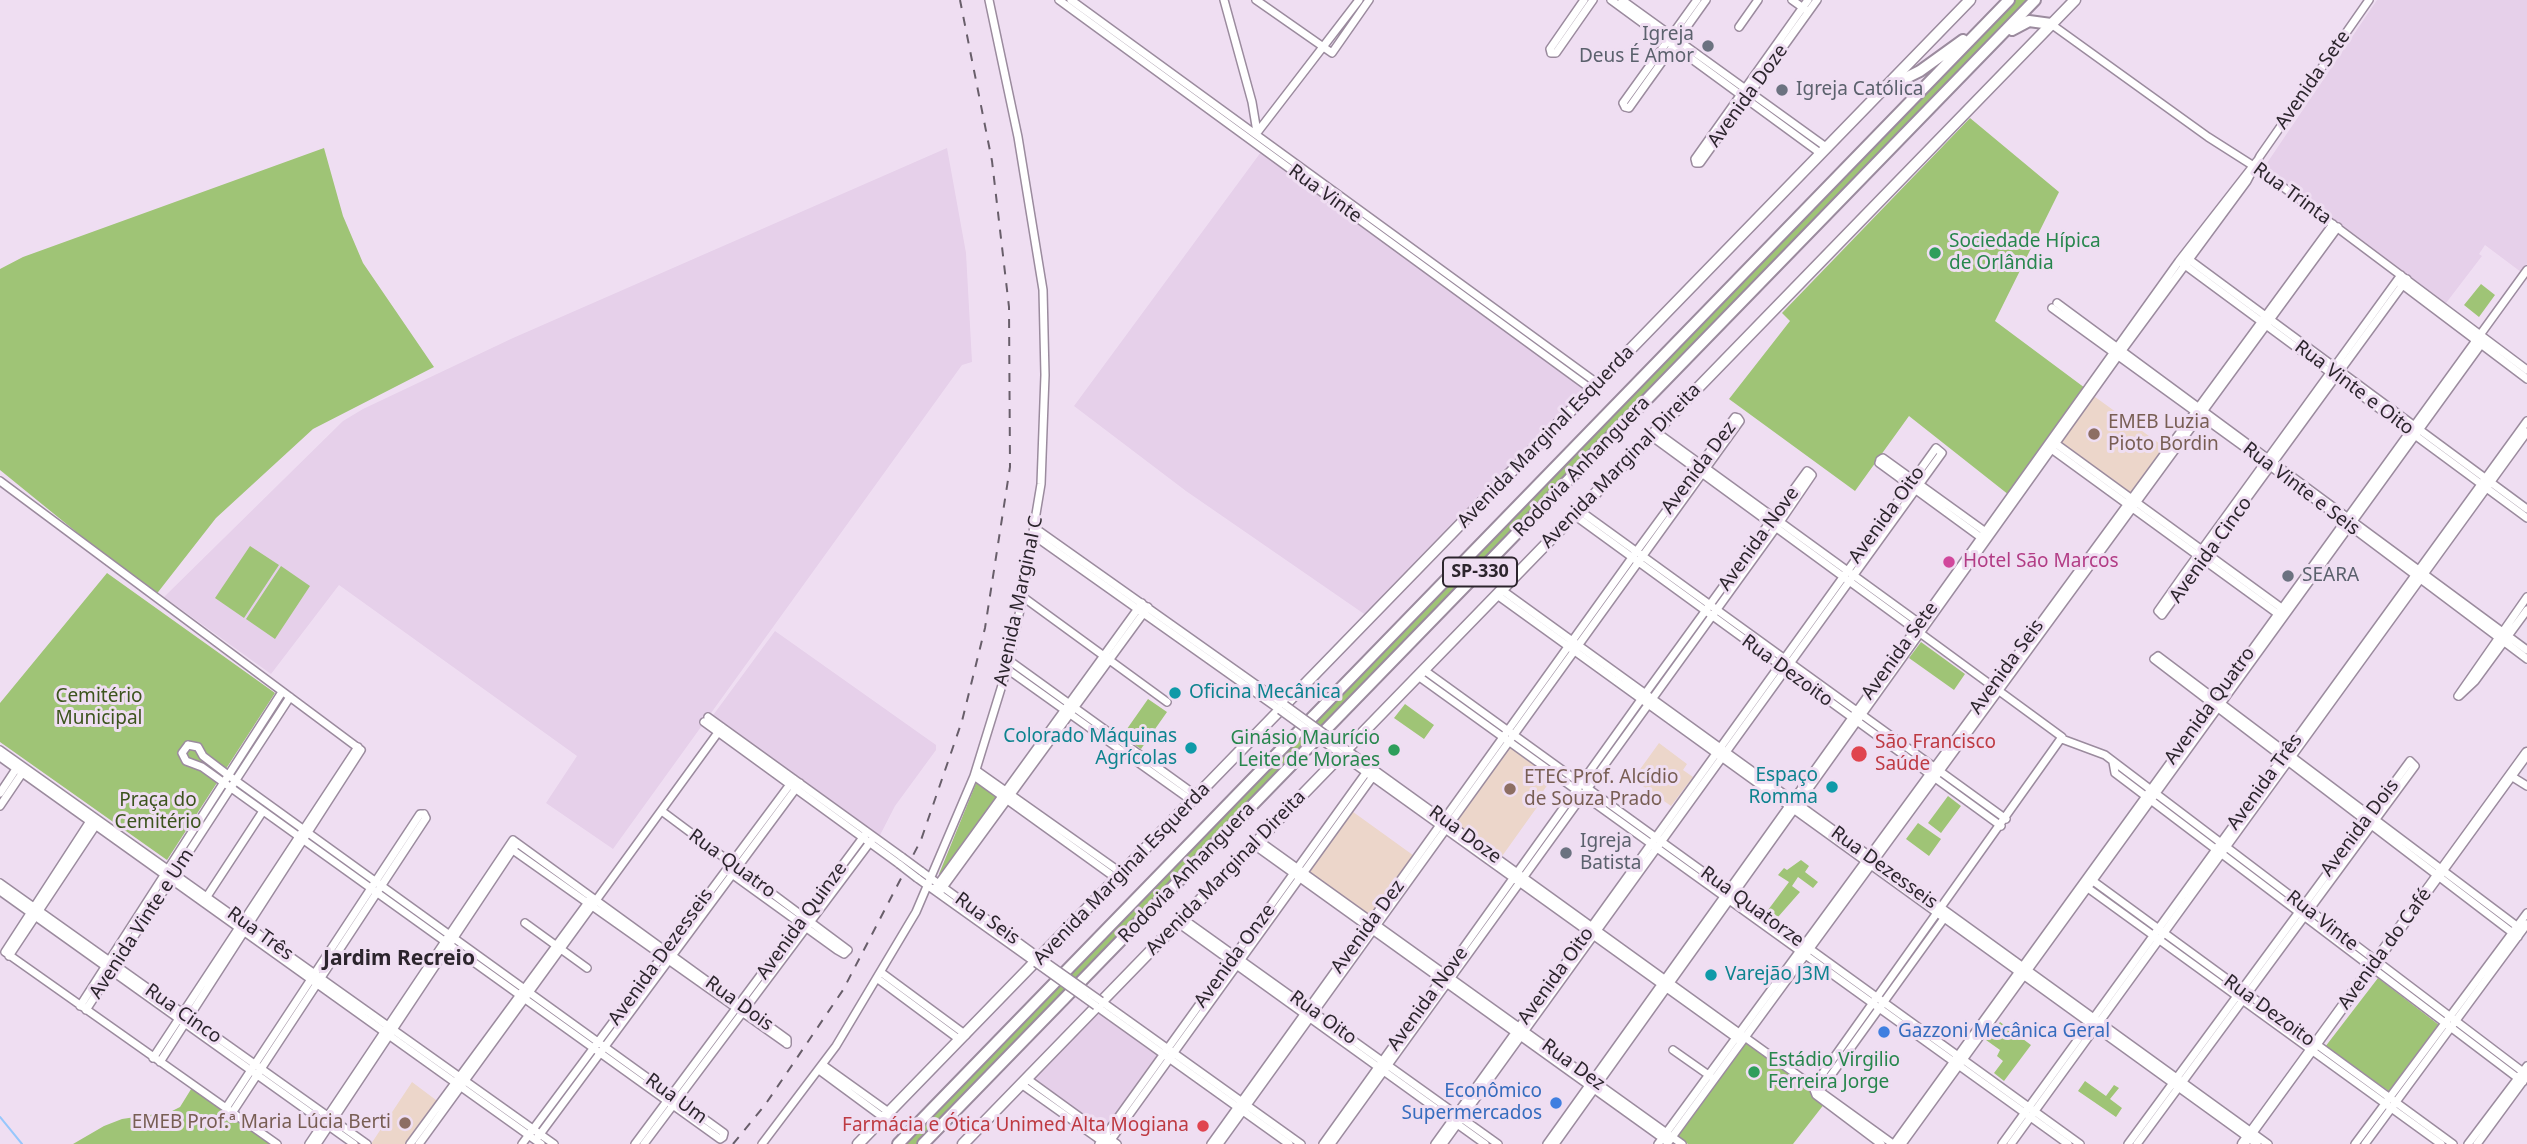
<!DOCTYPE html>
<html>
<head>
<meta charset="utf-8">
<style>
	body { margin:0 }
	canvas { display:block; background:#efdef2 }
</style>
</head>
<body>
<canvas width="2527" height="1144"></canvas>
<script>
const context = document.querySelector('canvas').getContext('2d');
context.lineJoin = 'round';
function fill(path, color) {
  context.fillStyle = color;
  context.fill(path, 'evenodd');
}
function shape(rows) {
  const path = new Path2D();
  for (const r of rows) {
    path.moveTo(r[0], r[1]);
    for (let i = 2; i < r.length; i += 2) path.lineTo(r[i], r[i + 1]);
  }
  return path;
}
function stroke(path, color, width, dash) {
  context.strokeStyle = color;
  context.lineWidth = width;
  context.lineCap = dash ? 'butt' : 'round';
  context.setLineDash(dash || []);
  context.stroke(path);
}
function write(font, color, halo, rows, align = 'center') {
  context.font = font + ' "Noto Sans",sans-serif';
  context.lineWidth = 6;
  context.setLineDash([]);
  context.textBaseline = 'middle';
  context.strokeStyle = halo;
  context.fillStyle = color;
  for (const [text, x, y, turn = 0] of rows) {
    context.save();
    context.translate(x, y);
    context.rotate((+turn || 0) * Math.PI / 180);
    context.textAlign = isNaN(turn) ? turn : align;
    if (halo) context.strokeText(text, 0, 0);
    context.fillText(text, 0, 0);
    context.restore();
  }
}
const built = shape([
	[2377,0,2527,0,2527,264,2521,272,2485,245,2479,254,2482,256,2443,307,2333,224,2265,166],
	[947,148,966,253,972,362,962,365,613,849,546,803,577,756,339,585,271,674,164,597,343,421,363,409,513,338],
	[1261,152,1589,389,1370,618,1186,491,1074,406],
	[775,631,936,745,936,750,895,806,878,839,711,718],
	[1096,1006,1164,1054,1105,1135,1026,1078]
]);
const education = shape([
	[2091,394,2167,449,2131,498,2056,444],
	[1510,741,1555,774,1537,800,1540,803,1500,859,1450,824],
	[1659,743,1687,764,1683,770,1693,777,1671,806,1633,779],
	[1349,809,1417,858,1372,921,1304,872],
	[412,1082,440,1103,410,1144,371,1144]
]);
const green = shape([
	[2015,0,2029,0,919,1144,904,1144],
	[1970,118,2059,192,1995,321,2085,388,2009,495,1909,416,1855,491,1729,399,1790,321,1782,313],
	[324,148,343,216,363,263,434,367,313,429,216,518,155,596,0,470,0,269,23,257],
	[2481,284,2495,295,2479,317,2464,305],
	[250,546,279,565,244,618,215,598],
	[281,566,310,586,275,639,246,619],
	[107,573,275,693,167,860,0,742,0,703],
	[1921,642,1965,674,1954,690,1909,658],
	[1148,699,1167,712,1141,749,1122,736],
	[1405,704,1434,725,1424,739,1394,718],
	[977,781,999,797,941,875,939,874],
	[1948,796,1961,806,1941,833,1928,823],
	[1918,823,1941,839,1929,856,1906,839],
	[1801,860,1809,866,1805,872,1818,882,1813,888,1798,877,1792,886,1800,892,1778,917,1768,910,1789,882,1778,875,1784,868,1787,870],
	[2378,978,2439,1025,2390,1092,2325,1047],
	[2000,1022,2031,1045,2004,1081,1994,1073,2003,1061,1997,1056,2000,1050,1986,1040],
	[1746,1041,1825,1103,1793,1144,1688,1144,1677,1136],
	[2085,1081,2106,1096,2114,1085,2119,1088,2110,1099,2122,1108,2116,1117,2078,1091],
	[193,1086,277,1144,73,1144,104,1126,122,1119,170,1112,180,1107]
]);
const stream = shape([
	[0,1117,22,1144]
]);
const minor = shape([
	[1059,0,1591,389],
	[1071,0,1597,383],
	[1224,0,1252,102,1257,132],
	[1256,0,1332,53],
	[1611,0,1820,153],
	[1622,0,1826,147],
	[1792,0,1806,10],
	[2051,24,2208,137,2263,172,2527,370],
	[1739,27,1758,0],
	[1332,53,1369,0],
	[1551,53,1556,53,1593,0],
	[1551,53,1550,49,1584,0],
	[1625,107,1629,108,1706,0],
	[1625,107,1623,103,1697,0],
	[1256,134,1359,0],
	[1696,163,1700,163,1817,0],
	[1696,163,1695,159,1808,0],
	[2187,258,2527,509],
	[2182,263,2527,518],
	[2400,283,2527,379],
	[2057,303,2527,650],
	[2052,308,2266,463,2527,659],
	[1655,431,1922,625],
	[1651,436,2062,737,1813,1087,1816,1095,1881,1144],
	[2055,443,2283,609],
	[2050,448,2278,614],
	[1880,460,1883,458,1987,533],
	[1880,460,1879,463,1983,539],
	[0,481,361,750,160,1062],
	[1579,510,2006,819],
	[1574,515,2001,826],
	[1035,528,1285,705],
	[1033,535,1280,710],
	[1502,590,2268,1144],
	[1497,595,2257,1144],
	[1023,597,1167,702],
	[2162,615,2158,611,2184,574,2401,275],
	[2162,615,2407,279],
	[1010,661,1197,796],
	[1007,669,1192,801],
	[1424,670,2080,1144],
	[1418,676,2068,1144],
	[2458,696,2527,597],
	[2459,696,2475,681,2527,610],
	[708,717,902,857],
	[704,722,899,864],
	[2062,739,2105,755,2527,1075],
	[188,745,198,747,203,756,228,775,724,1133,723,1137,720,1139,202,767,186,761,182,753,188,745],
	[0,750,554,1144],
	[1347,750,1893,1144],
	[1342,755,1739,1040],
	[0,757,541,1144],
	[2113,762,2115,773,2523,1082],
	[976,770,1123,874],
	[974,776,1117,879],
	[2511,776,2527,786],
	[0,793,18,766],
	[0,806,25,769],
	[663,812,848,950,844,954,837,950,729,872],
	[92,818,5,952,277,1144],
	[1258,840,1682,1144],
	[1254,845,1665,1140],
	[510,848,787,1044],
	[921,871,1040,958],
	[917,878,1036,963],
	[2089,878,2453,1144],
	[0,883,367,1144],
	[2085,886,2441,1144],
	[934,890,1142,603],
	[0,891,354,1144],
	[939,893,1148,607],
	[206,898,263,811],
	[1182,918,1498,1144],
	[525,923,587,968],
	[1178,923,1485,1144],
	[2518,937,2154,659,2158,656,2522,930],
	[9,956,98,822],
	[882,973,966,1035],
	[878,979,960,1040],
	[1101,1001,1301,1144],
	[80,1006,282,692],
	[1096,1006,1289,1144],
	[86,1010,290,697],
	[1673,1050,1710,1076],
	[153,1058,358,747],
	[823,1065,890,1113],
	[819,1070,884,1118],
	[1026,1078,1117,1144],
	[1021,1084,1103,1142],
	[1819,1092,1945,917],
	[226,1108,420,814,424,814],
	[232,1113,426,818,424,814],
	[538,1137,800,783],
	[309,1144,513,840,787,1039,787,1044],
	[317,1144,517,843],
	[410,1144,589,901],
	[419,1144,722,727],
	[522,1144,794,779],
	[635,1144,867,832],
	[644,1144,874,837],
	[762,1144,836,1046,916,912,974,776,1007,669,1020,610,1041,484,1045,375,1043,290,1018,137,989,0],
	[1099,1144,1368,770],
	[1108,1144,1374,775],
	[1211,1144,1636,552,1735,417,1738,418],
	[1219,1144,1740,421,1738,418],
	[1323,1144,1645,694,1807,471,1810,473],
	[1331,1144,1780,522,1812,475,1810,473],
	[1435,1144,1936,448,1942,453,1443,1144],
	[1547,1144,2179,261,2257,161],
	[1555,1144,2118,356,2247,181,2260,156,2369,0],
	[1658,1144,2333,224],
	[1667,1144,2338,227],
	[1894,1144,2527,270],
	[1902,1144,2485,339],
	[2002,1144,2527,421],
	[2011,1144,2527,432],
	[2128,1144,2410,761],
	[2137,1144,2415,766,2410,761],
	[2355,1144,2527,913],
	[2365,1144,2527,924],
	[2468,1144,2527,1066],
	[2477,1144,2524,1080]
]);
const major = shape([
	[858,1144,1970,0],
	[963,1144,2075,0],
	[2243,1144,2527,753]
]);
const highway = shape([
	[2012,30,2029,21,2051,24],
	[1882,90,1920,71,1963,40],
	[898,1144,2009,0],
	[923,1144,2035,0]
]);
const rail = shape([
	[733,1144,765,1105,843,990,921,840,962,721,985,628,1010,467,1009,307,992,161,960,0]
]);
const minorBridge = shape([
	[1285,705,1347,750],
	[1280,710,1342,755],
	[902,857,921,871],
	[899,864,917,878],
	[1040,958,1101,1001],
	[1036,963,1096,1006]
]);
const markers = [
	[1708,46,7,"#6b7280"],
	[1782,90,7,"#6b7280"],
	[1935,253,7,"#2e9e5b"],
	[2094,434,7,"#8d6e63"],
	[1949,562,7,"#d1479c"],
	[2288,576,7,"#6b7280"],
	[1175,693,7,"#0f9aa8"],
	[1191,748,7,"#0f9aa8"],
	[1394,750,7,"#2e9e5b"],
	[1859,754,9,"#e0444e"],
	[1832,787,7,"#0f9aa8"],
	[1510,789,7,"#8d6e63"],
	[1566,853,7,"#6b7280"],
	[1711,975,7,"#0f9aa8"],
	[1884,1032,7,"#3f7fe0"],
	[1754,1072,7,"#2e9e5b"],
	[1556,1103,7,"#3f7fe0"],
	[405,1123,7,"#8d6e63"],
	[1203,1126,7,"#e0444e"]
];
const shields = [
	[1480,572,74]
];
const shieldNames = [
	["SP-330",1480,572]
];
const worshipNames = [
	["Igreja",1694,35,"right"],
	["Deus É Amor",1694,57,"right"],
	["Igreja Católica",1796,90],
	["SEARA",2302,576],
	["Igreja",1580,842],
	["Batista",1580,864]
];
const streetNames = [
	["Avenida Sete",2313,80,-55],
	["Avenida Doze",1748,96,-54],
	["Rua Vinte",1325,194,36],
	["Rua Trinta",2292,194,36],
	["Rua Vinte e Oito",2354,388,37],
	["Avenida Marginal Esquerda",1546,437,-46],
	["Avenida Marginal Direita",1621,466,-46],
	["Rodovia Anhanguera",1582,467,-46],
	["Avenida Dez",1699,468,-53],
	["Rua Vinte e Seis",2301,489,37],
	["Avenida Oito",1887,515,-54],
	["Avenida Nove",1759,539,-54],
	["Avenida Cinco",2211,550,-54],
	["Avenida Marginal C",1019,601,-78],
	["Avenida Sete",1900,651,-54],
	["Avenida Seis",2007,667,-54],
	["Rua Dezoito",1787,671,36],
	["Avenida Quatro",2210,706,-54],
	["Avenida Três",2265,782,-54],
	["Avenida Dois",2360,828,-53],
	["Rua Doze",1465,835,36],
	["Rua Quatro",732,864,36],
	["Rua Dezesseis",1884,868,36],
	["Rodovia Anhanguera",1187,873,-46],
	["Avenida Marginal Direita",1226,873,-46],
	["Avenida Marginal Esquerda",1122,874,-46],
	["Rua Quatorze",1752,907,36],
	["Rua Seis",987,919,36],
	["Avenida Quinze",802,921,-54],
	["Rua Vinte",2322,921,38],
	["Avenida Vinte e Um",142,924,-57],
	["Avenida Dez",1368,927,-54],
	["Rua Três",260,934,36],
	["Avenida do Café",2385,949,-54],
	["Avenida Onze",1235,956,-54],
	["Avenida Dezesseis",661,957,-54],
	["Avenida Oito",1556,976,-54],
	["Avenida Nove",1428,999,-54],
	["Rua Dois",739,1004,36],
	["Rua Dezoito",2269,1011,36],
	["Rua Cinco",183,1014,35],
	["Rua Oito",1323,1018,36],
	["Rua Dez",1573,1065,36],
	["Rua Um",676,1099,36]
];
const leisureNames = [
	["Sociedade Hípica",1949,242],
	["de Orlândia",1949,264],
	["Ginásio Maurício",1380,739,"right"],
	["Leite de Moraes",1380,761,"right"],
	["Estádio Virgilio",1768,1061],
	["Ferreira Jorge",1768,1083]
];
const educationNames = [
	["EMEB Luzia",2108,423],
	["Pioto Bordin",2108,445],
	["ETEC Prof. Alcídio",1524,778],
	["de Souza Prado",1524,800],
	["EMEB Prof.ª Maria Lúcia Berti",391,1123,"right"]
];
const hotelNames = [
	["Hotel São Marcos",1963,562]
];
const cultureNames = [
	["Oficina Mecânica",1189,693],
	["Colorado Máquinas",1177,737,"right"],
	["Agrícolas",1177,759,"right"],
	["Espaço",1818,776,"right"],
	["Romma",1818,798,"right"],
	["Varejão J3M",1725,975]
];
const parkNames = [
	["Cemitério",99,697],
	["Municipal",99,719],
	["Praça do",158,801],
	["Cemitério",158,823]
];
const healthNames = [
	["São Francisco",1875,743],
	["Saúde",1875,765],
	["Farmácia e Ótica Unimed Alta Mogiana",1189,1126,"right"]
];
const shopNames = [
	["Gazzoni Mecânica Geral",1898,1032],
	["Econômico",1542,1092,"right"],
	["Supermercados",1542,1114,"right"]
];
const neighbourhoodNames = [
	["Jardim Recreio",399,959]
];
fill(built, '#e6d0ea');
fill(education, '#ecd6ca');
fill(green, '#9fc476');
stroke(stream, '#97c7fc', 2);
stroke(minor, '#9b8b9e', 10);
stroke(major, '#9b8b9e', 13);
stroke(highway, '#9b8b9e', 14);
stroke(minor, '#fff', 7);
stroke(major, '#fff', 10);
stroke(highway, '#fff', 10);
stroke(rail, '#685e6a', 2, [9, 9]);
stroke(minorBridge, '#9b8b9e', 10, []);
stroke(minorBridge, '#fff', 7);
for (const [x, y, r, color] of markers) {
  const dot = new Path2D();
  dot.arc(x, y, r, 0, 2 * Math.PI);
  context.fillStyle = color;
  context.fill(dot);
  stroke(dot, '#efdef2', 2.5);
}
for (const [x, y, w] of shields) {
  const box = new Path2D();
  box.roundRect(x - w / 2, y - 14.5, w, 29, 5);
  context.fillStyle = '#efdef2';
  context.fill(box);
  stroke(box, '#2c252d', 2);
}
write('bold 18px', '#2c252d', null, shieldNames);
write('19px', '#5b616d', '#efdef2', worshipNames, 'left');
write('19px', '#2c252d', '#efdef2', streetNames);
write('19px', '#27864d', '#efdef2', leisureNames, 'left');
write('19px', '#785e54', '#efdef2', educationNames, 'left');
write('19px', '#b23c85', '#efdef2', hotelNames, 'left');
write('19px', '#0d838f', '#efdef2', cultureNames, 'left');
write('19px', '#3c541d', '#efdef2', parkNames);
write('19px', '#be3a42', '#efdef2', healthNames, 'left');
write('19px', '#366cbe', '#efdef2', shopNames, 'left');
write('bold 21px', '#2c252d', '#efdef2', neighbourhoodNames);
</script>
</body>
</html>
